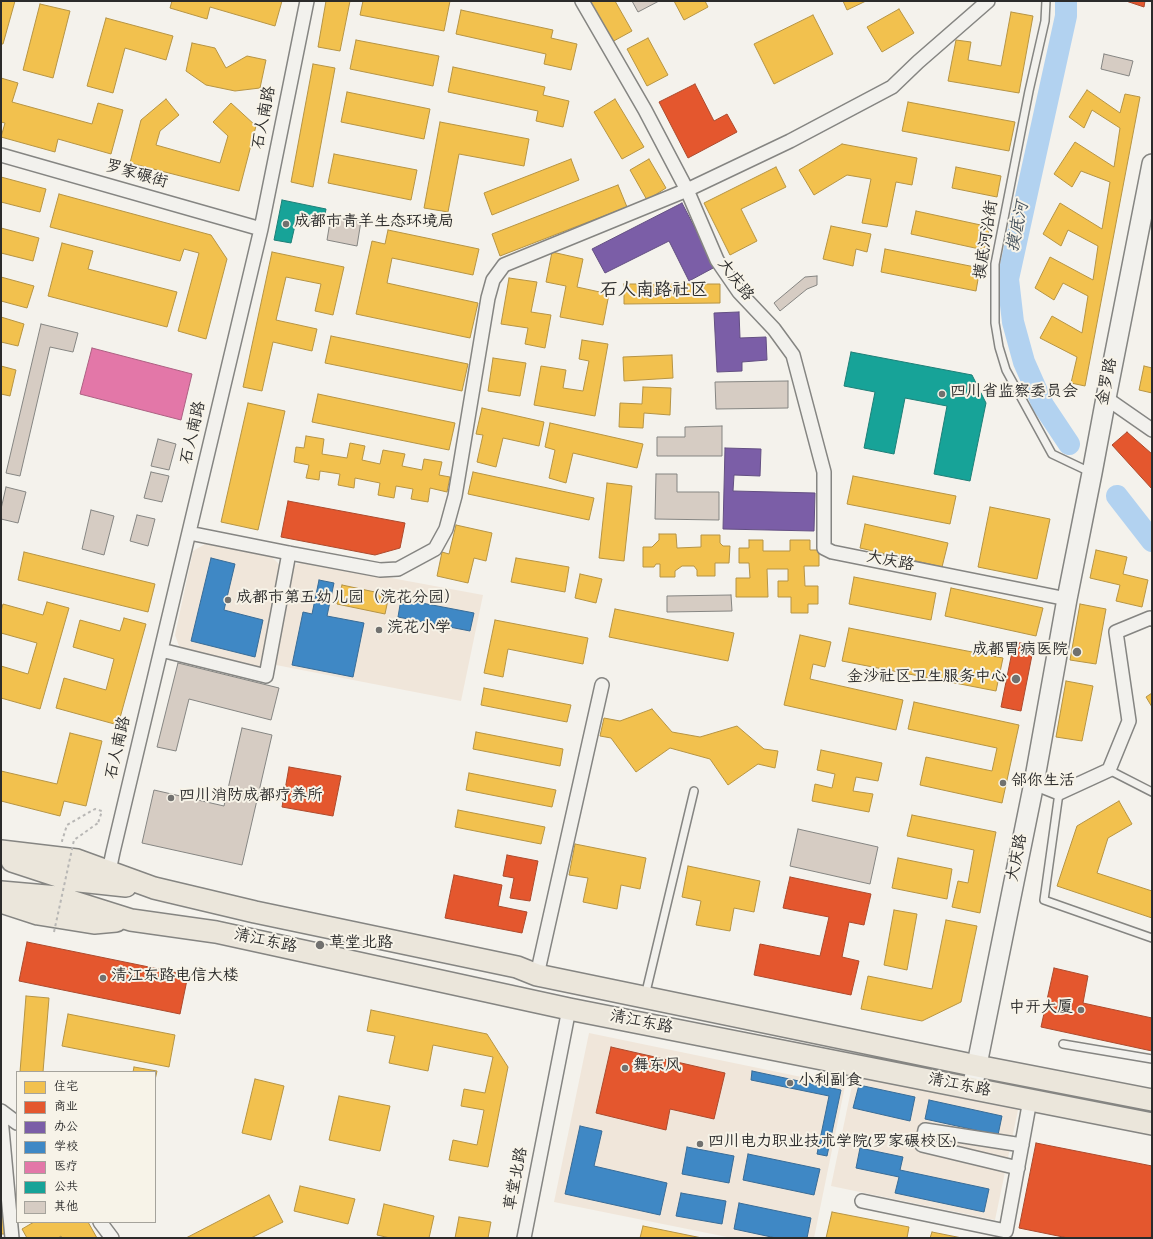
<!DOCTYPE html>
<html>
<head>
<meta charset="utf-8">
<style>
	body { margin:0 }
	#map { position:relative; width:1153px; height:1239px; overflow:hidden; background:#f4f2ec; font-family:Dekko,"LXGW WenKai TC",sans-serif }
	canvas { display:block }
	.frame { position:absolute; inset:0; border:2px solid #2b2b2b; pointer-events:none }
	.legend { position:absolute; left:16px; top:1071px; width:140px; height:152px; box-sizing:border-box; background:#f7f3e8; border:1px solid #a5a39c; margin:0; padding:5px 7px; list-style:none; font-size:12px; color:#2b2b2b }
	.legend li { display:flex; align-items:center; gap:8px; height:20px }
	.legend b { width:20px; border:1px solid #a5a39c }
</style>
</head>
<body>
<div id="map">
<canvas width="1153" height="1239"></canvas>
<div class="frame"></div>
<ul class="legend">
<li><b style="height:11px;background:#f2c14e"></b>住宅</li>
<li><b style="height:11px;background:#e4572e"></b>商业</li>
<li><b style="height:11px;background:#7b5ea7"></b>办公</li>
<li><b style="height:11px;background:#3f88c5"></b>学校</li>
<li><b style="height:11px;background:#e377a8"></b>医疗</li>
<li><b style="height:11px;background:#17a398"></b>公共</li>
<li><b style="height:11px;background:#d6ccc3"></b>其他</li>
</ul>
</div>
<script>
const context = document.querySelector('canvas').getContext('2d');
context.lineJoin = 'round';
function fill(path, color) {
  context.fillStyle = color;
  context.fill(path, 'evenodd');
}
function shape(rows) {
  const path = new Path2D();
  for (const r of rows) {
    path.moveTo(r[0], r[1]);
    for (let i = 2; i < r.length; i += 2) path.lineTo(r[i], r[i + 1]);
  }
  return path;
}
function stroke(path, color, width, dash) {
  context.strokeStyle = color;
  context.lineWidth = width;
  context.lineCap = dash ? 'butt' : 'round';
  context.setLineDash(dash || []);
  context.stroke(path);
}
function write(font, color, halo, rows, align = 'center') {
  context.font = font + ' Dekko,"LXGW WenKai TC",sans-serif';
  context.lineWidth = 4;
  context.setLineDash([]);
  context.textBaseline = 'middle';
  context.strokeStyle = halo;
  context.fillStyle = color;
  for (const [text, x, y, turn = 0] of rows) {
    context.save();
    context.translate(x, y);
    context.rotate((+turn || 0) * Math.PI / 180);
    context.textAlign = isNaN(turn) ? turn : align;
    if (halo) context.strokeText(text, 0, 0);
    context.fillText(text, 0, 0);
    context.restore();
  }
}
const built = shape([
	[205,544,269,554,280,565,260,667,180,649,175,635,193,551],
	[305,562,483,595,461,701,276,665,293,565],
	[589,1033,845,1086,814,1238,732,1238,554,1202],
	[854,1076,1018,1110,995,1220,831,1186]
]);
const homes = shape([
	[1,1,15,1,3,44,1,44,1,1],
	[172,1,282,1,275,26,210,7,207,19,170,8,172,1],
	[326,1,350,1,340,51,318,47,326,1],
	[363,1,450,1,444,31,360,15,363,1],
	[587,1,615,1,632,31,610,43,587,1],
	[674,1,705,1,708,7,684,20,674,1],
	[843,1,866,1,847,10,843,1],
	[40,4,70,11,53,78,23,70,40,4],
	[899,9,914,33,882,52,867,27,899,9],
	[461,10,553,30,551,38,577,44,571,70,544,64,546,54,456,34,461,10],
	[1011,12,1033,16,1019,93,948,81,956,40,971,42,968,60,1001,66,1011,12],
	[813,15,833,54,774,84,754,44,813,15],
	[106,18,173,36,166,60,125,48,113,93,87,86,106,18],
	[648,38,668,75,647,86,627,49,648,38],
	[356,40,439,56,433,86,350,69,356,40],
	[192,43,215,48,226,68,247,56,266,60,260,88,235,91,206,85,186,71,192,43],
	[313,64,335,68,313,187,291,182,313,64],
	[453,67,545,87,543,95,569,101,563,127,536,121,538,111,448,92,453,67],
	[1,78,18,83,12,102,92,124,98,103,123,110,111,154,58,139,55,152,1,137,5,123,1,122,1,78],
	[1087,90,1120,113,1125,94,1140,97,1085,386,1071,383,1077,357,1040,338,1052,316,1082,333,1088,296,1063,283,1054,300,1035,288,1050,257,1093,280,1098,246,1068,230,1061,246,1043,234,1060,203,1102,229,1110,182,1081,171,1072,187,1054,174,1075,142,1114,167,1120,128,1092,110,1084,128,1069,117,1087,90],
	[347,92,430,109,424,139,341,122,347,92],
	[166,99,179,115,160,131,156,145,220,163,228,136,213,122,231,103,256,126,239,191,130,163,141,120,166,99],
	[615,99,644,147,622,159,594,112,615,99],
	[908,102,1015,122,1009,151,902,131,908,102],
	[440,122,529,139,524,166,459,154,448,212,424,208,440,122],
	[842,144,917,158,912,185,896,182,887,227,862,223,871,179,847,175,814,195,799,170,842,144],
	[334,154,417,170,411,200,328,183,334,154],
	[571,159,579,180,492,215,484,193,571,159],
	[649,159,666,188,647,200,630,170,649,159],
	[776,167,786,187,741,209,757,241,730,255,704,203,776,167],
	[956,167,1001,176,997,197,952,188,956,167],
	[1,177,46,189,40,212,1,202,1,177],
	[618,185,627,207,500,256,492,234,618,185],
	[59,194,211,235,227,259,206,339,178,331,199,253,184,249,180,261,50,227,59,194],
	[916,211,990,227,984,250,911,234,916,211],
	[831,226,871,234,867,252,856,249,853,266,823,259,831,226],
	[1,228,39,238,33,261,1,253,1,228],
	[388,230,479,249,473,275,392,258,387,283,478,303,470,338,356,314,372,241,385,244,388,230],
	[62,243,93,251,88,269,177,292,167,327,48,296,62,243],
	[885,249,980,268,976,291,881,272,885,249],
	[272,252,344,267,333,315,315,311,321,284,286,277,276,320,317,329,312,351,273,342,262,391,243,387,272,252],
	[552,252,583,259,577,287,609,294,603,325,560,317,566,286,546,282,552,252],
	[1,277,34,286,27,308,1,301,1,277],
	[509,278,537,282,531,312,551,315,545,348,525,344,528,328,501,324,509,278],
	[624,284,720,284,720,303,624,304,624,284],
	[1,317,24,324,18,346,1,342,1,317],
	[331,336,468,364,462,391,325,363,331,336],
	[582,340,608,344,595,416,534,405,541,366,566,370,563,388,583,391,589,361,579,359,582,340],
	[672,355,673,378,624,381,623,357,672,355],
	[493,358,526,363,520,396,488,391,493,358],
	[1,366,16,370,10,396,1,394,1,366],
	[1144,366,1152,368,1152,393,1139,390,1144,366],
	[643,387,671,388,670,415,644,413,643,428,619,427,620,403,642,404,643,387],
	[318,394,455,423,449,450,312,422,318,394],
	[248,403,285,411,258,530,221,522,248,403],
	[482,408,544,422,539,446,503,438,496,467,477,462,483,435,476,434,482,408],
	[550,423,643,444,637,468,573,453,566,483,549,478,555,450,545,447,550,423],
	[306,436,324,439,322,454,347,458,350,443,365,446,362,460,380,464,383,450,405,454,402,466,422,470,424,459,442,462,439,475,450,477,447,492,430,488,428,502,411,499,413,489,396,486,394,498,378,495,380,483,355,478,354,488,338,485,340,474,320,471,319,480,306,478,309,465,294,462,296,447,304,448,306,436],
	[473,472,594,498,589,520,468,494,473,472],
	[853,476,956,496,950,524,847,504,853,476],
	[607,483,632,486,624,561,599,558,607,483],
	[990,507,1050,519,1037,579,978,567,990,507],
	[865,524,948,543,942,567,860,548,865,524],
	[456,525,492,533,486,561,474,558,468,583,437,576,442,552,449,554,456,525],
	[659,534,676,534,677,548,701,547,701,535,720,535,720,543,723,546,730,546,729,563,715,563,715,576,697,576,697,570,694,566,682,566,675,571,675,577,660,577,660,564,656,564,654,567,643,567,643,547,652,547,659,540,659,534],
	[749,540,763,540,763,551,790,551,790,540,810,540,810,550,819,550,819,566,804,566,805,586,818,586,818,604,808,604,808,613,791,613,791,597,778,597,778,581,788,581,788,569,767,569,768,597,736,597,736,578,750,578,749,563,739,563,739,548,749,548,749,540],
	[1096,550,1127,557,1123,574,1148,580,1142,607,1116,601,1120,585,1090,578,1096,550],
	[24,552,155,584,148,612,18,580,24,552],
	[516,558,569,567,565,592,511,582,516,558],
	[580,574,602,579,596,603,575,598,580,574],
	[854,577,936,593,931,620,849,604,854,577],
	[342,585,389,595,385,614,337,604,342,585],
	[951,588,1043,608,1036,636,945,616,951,588],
	[47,602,69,608,40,709,1,698,1,666,28,674,37,643,1,633,1,611,3,604,43,615,47,602],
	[1080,604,1106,609,1096,664,1070,660,1080,604],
	[615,609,734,633,728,661,609,637,615,609],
	[124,618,146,624,118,725,56,708,64,678,106,690,114,659,73,647,80,620,120,631,124,618],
	[495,620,588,638,583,664,508,649,503,677,484,673,495,620],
	[849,628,1003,658,996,691,842,661,849,628],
	[800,635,831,642,825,667,813,664,810,679,903,700,896,730,784,705,800,635],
	[1066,681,1093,686,1082,741,1056,737,1066,681],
	[484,688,571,705,567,722,481,705,484,688],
	[1152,693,1152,707,1146,697,1152,693],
	[914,702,1019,725,1002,803,920,785,926,757,992,771,997,748,908,729,914,702],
	[652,709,672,732,700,737,737,726,764,749,778,751,775,768,758,764,728,785,710,759,670,748,636,772,611,738,600,736,604,718,620,721,652,709],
	[476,732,563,749,560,766,473,749,476,732],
	[70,733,102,741,86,806,64,801,60,816,1,801,1,771,57,784,70,733],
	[821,750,882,763,878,781,856,777,853,791,873,794,869,812,812,801,815,784,832,788,835,774,817,770,821,750],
	[469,773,556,790,552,807,466,790,469,773],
	[1119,801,1132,824,1108,838,1097,873,1152,891,1152,918,1057,886,1077,826,1119,801],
	[458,810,545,827,541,844,455,827,458,810],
	[912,815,996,832,980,913,952,907,958,881,968,883,974,850,907,836,912,815],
	[575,844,646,858,640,889,621,885,617,909,583,902,588,878,569,875,575,844],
	[898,858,952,869,947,899,892,888,898,858],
	[688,866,760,881,754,912,734,908,730,931,696,925,701,901,682,897,688,866],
	[894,910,917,914,907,970,884,965,894,910],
	[946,920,977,926,961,1002,922,1021,861,1009,868,976,932,989,946,920],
	[26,996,49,998,43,1072,20,1072,26,996],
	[371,1010,487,1034,508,1067,488,1167,449,1160,453,1140,477,1145,484,1110,461,1106,464,1089,485,1093,493,1057,433,1045,428,1071,389,1063,395,1036,367,1031,371,1010],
	[68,1014,175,1035,169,1067,62,1046,68,1014],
	[134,1067,157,1071,155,1080,155,1072,133,1072,134,1067],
	[255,1079,284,1086,271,1140,242,1133,255,1079],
	[339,1096,390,1106,380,1151,329,1140,339,1096],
	[1,1162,5,1234,1,1234,1,1162],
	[300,1186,355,1199,348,1224,294,1211,300,1186],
	[269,1195,283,1222,251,1238,186,1238,269,1195],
	[384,1204,434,1216,429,1238,390,1238,377,1235,384,1204],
	[832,1212,909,1227,907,1238,826,1238,832,1212],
	[459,1217,491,1222,488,1238,455,1238,459,1217],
	[34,1222,88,1222,97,1238,62,1238,61,1236,58,1238,27,1238,22,1229,34,1222],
	[643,1226,702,1238,640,1238,643,1226],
	[932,1232,962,1238,930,1238,932,1232]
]);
const shops = shape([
	[1126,1,1145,1,1144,7,1126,1],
	[695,84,714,121,727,114,737,132,688,158,659,102,695,84],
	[1127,432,1152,454,1152,489,1112,445,1127,432],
	[288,501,405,523,400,548,375,555,281,537,288,501],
	[1014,642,1034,645,1021,711,1001,707,1014,642],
	[289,767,341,776,333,816,282,807,289,767],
	[507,855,538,861,530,901,510,898,514,878,503,876,507,855],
	[454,875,502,885,498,906,527,912,522,933,445,918,454,875],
	[790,877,871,894,864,925,849,922,842,957,859,961,851,995,754,975,760,944,820,956,829,917,783,908,790,877],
	[27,942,188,975,180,1014,19,981,27,942],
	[1054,968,1088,976,1083,1003,1152,1018,1152,1051,1041,1027,1054,968],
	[611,1047,725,1073,714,1119,670,1109,666,1130,596,1113,611,1047],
	[1036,1143,1152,1166,1152,1231,1151,1238,1068,1238,1019,1228,1036,1143]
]);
const offices = shape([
	[682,203,715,267,689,281,669,241,605,273,592,249,682,203],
	[739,312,740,338,766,337,767,360,742,362,742,371,717,372,714,313,739,312],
	[725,448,761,449,760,476,734,475,733,491,815,493,814,531,723,529,725,448]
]);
const schools = shape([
	[211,558,235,564,224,610,263,620,255,657,191,641,211,558],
	[319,580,334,583,327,616,364,623,353,677,292,665,303,612,312,614,319,580],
	[401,599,474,613,470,631,398,617,401,599],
	[752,1071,841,1090,827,1156,817,1154,829,1096,751,1080,752,1071],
	[859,1085,915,1097,910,1121,853,1108,859,1085],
	[929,1100,1002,1116,998,1135,925,1119,929,1100],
	[580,1126,602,1131,594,1166,667,1183,660,1215,565,1194,580,1126],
	[687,1147,734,1156,729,1183,682,1174,687,1147],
	[860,1148,903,1157,900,1170,989,1189,984,1212,895,1193,899,1177,856,1168,860,1148],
	[748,1154,820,1169,814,1195,743,1180,748,1154],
	[681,1193,726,1201,722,1224,676,1216,681,1193],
	[739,1203,811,1218,807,1238,776,1238,734,1229,739,1203]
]);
const health = shape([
	[92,348,192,374,181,420,80,394,92,348]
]);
const public = shape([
	[282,200,326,209,323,226,296,221,291,243,274,240,282,200],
	[851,352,972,375,986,403,970,481,934,474,947,406,905,398,894,454,864,448,875,392,844,386,851,352]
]);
const river = shape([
	[1066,1,1066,16,1008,279,1013,322,1024,362,1043,405,1069,444],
	[1117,496,1152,541]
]);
const building = shape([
	[632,1,659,1,638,12,632,1],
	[1104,54,1133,61,1129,76,1101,69,1104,54],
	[331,216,361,221,357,246,327,240,331,216],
	[817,276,817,285,807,289,780,311,774,303,805,277,817,276],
	[41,324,78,333,73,352,50,347,20,476,6,473,41,324],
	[788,381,788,408,716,409,715,382,788,381],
	[722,426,722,456,657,456,657,437,685,437,685,427,722,426],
	[158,439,176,444,169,470,151,466,158,439],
	[151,472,169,476,162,502,144,498,151,472],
	[656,474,677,474,677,492,719,492,719,520,655,519,656,474],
	[6,487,26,492,18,523,1,519,1,509,6,487],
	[91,510,114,516,104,555,82,549,91,510],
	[137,515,155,519,148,546,130,541,137,515],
	[731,595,732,611,667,612,667,596,731,595],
	[178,663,279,688,271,720,189,699,176,751,157,747,178,663],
	[242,728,272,735,242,865,142,843,154,790,224,806,242,728],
	[798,829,878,847,870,884,790,866,798,829]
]);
const path = shape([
	[63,841,62,841,67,825,95,809,102,811,98,823]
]);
const lane = shape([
	[1046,1,1045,21,1029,91,995,264,995,323,999,347,1006,370,1052,454,1090,472],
	[1109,770,1152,792],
	[1059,793,1044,900,1152,938],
	[645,996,694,791],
	[1063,1044,1152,1059]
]);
const street = shape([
	[582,1,645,110,687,190,717,260,739,292,774,329,793,355,824,472,824,548,832,552,1067,599],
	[1,155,261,229],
	[1106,398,1152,430],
	[189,533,289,553,380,570,398,569,435,549,446,529,455,496,488,298,493,280,504,265,687,190,790,141,892,87,918,62,988,1],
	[161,650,266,676,289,553],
	[1034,783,1059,793,1109,770,1129,721,1116,632,1150,618,1152,619],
	[109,871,113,852,261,229,307,1],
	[537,975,602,685],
	[1,1111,17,1123],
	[1,1118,12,1238],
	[1018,1168,922,1145,925,1130,1022,1145],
	[862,1201,1006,1231,1030,1100],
	[100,1222,112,1238],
	[524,1238,569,1009]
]);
const secondary = shape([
	[972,1089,1034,783,1067,599,1092,473,1106,398,1152,164]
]);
const primary = shape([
	[1,851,77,860,154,888,255,912,517,967,537,975,977,1066,1152,1100],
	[12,861,70,880,126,886],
	[1,892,58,897,131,920,216,932,569,1009,1030,1100,1152,1124],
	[1,902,38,914,94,923,116,921]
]);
const pathBridge = shape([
	[54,932,74,840,98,823]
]);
const markers = [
	[286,224,4,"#71716f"],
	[942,394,4,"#71716f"],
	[228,600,4,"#71716f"],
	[379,630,4,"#71716f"],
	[1077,652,5,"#71716f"],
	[1016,679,5,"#71716f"],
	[1003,783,4,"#71716f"],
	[171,798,4,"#71716f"],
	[320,945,5,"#71716f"],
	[103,978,4,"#71716f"],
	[1081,1010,4,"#71716f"],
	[625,1068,4,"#71716f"],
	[790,1083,4,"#71716f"],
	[700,1144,4,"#71716f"]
];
const streetNames = [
	["石人南路",266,118,-79],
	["罗家碾街",136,176,16],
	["摸底河沿街",988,240,-81],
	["大庆路",734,281,53],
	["金罗路",1109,382,-79],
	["石人南路",195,433,-77],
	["大庆路",890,563,11],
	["石人南路",120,748,-77],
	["大庆路",1019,858,-79],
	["清江东路",265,943,12],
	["清江东路",641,1024,11],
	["清江东路",959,1087,11],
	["草堂北路",518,1179,-79]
];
const poiNames = [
	["成都市青羊生态环境局",294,224],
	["四川省监察委员会",950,394],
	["成都市第五幼儿园（浣花分园）",236,600],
	["浣花小学",387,630],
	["成都胃病医院",1068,652,"right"],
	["金沙社区卫生服务中心",1007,679,"right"],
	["邻你生活",1011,783],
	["四川消防成都疗养所",179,798],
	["草堂北路",329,945],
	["清江东路电信大楼",111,978],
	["中开大厦",1073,1010,"right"],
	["舞东风",633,1068],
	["小利副食",798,1083],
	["四川电力职业技术学院(罗家碾校区)",708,1144]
];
const waterNames = [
	["摸底河",1020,227,-78]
];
const quarterNames = [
	["石人南路社区",654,293]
];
fill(built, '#f0e6da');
fill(homes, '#f2c14e');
stroke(homes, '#b69444', 1);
fill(shops, '#e4572e');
stroke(shops, '#ac4a2d', 1);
fill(offices, '#7b5ea7');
stroke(offices, '#634f82', 1);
fill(schools, '#3f88c5');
stroke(schools, '#396c97', 1);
fill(health, '#e377a8');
stroke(health, '#ac6082', 1);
fill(public, '#17a398');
stroke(public, '#1d7f77', 1);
stroke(river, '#b2d2f0', 22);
fill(building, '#d6ccc3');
stroke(building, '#858582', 1);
stroke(lane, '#858582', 10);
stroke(street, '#858582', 16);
stroke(secondary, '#858582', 22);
stroke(primary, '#858582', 24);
stroke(path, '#b8b7b5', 2, [3, 3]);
stroke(lane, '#f2f1ed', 7);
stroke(street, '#f2f1ed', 13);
stroke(secondary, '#f2f1ed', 19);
stroke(primary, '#ebe6db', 21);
stroke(pathBridge, '#b8b7b5', 2, [3, 3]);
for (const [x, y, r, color] of markers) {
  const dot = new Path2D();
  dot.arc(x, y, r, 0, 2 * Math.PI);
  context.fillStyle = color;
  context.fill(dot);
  stroke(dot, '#f7f3e8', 1.5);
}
write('16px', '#2b2b2b', '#f7f3e8', streetNames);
write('16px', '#2b2b2b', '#f7f3e8', poiNames, 'left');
write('italic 17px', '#46525c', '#f7f3e8', waterNames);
write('18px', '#2b2b2b', '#f7f3e8', quarterNames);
</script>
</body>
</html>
